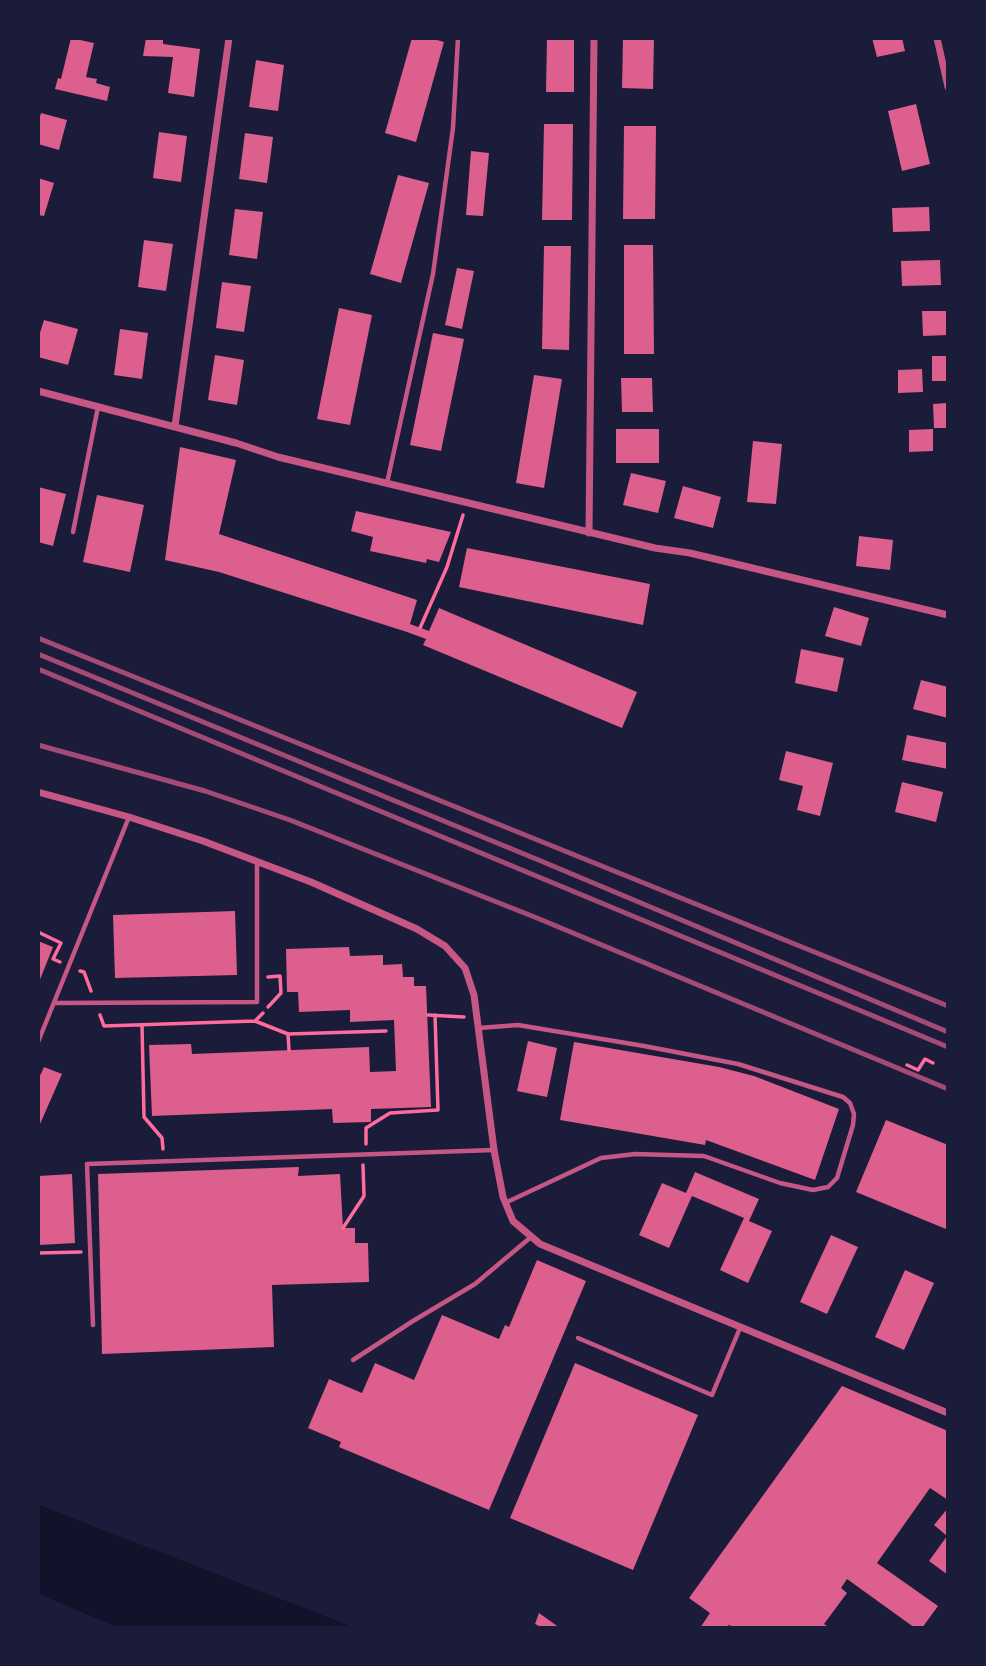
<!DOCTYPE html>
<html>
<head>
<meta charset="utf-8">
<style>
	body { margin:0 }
	#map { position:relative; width:986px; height:1666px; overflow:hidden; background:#1b1b3a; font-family:Rubik,sans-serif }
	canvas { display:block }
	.frame { position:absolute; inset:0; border:40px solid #1b1b3a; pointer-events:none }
</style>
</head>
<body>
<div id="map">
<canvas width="986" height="1666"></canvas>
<div class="frame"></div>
</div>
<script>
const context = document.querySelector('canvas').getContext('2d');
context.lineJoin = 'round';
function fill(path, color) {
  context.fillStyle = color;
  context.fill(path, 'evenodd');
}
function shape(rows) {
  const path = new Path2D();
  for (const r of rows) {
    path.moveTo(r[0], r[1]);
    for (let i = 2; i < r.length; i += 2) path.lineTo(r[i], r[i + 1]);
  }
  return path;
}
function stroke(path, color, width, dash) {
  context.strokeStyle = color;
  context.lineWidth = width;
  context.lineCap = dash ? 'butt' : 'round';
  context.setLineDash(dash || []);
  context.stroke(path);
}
const water = shape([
	[39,1505,335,1620,352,1627,117,1627,39,1594]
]);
const building = shape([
	[71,38,94,43,86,77,97,79,96,83,110,87,107,101,55,89,58,78,61,79],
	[146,38,163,38,163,44,200,49,194,97,168,93,173,57,143,56],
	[412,38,430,38,444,42,416,142,385,133],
	[547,38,574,38,574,92,546,92],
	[623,38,654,38,653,89,622,88],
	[872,38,902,38,905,51,877,57],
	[256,60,284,65,278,111,249,107],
	[916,104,930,164,902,171,888,111],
	[41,113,67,120,59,150,38,144,38,124],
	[544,124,573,124,572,220,542,220],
	[624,126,656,126,655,219,623,219],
	[159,132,187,136,181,182,153,178],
	[245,133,273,137,267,183,239,179],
	[471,151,489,153,483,216,466,215],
	[398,175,429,183,401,283,370,274],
	[38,178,54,183,44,216,38,215],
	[929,207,930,231,893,232,892,208],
	[235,209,263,212,257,259,229,255],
	[144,240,173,244,166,291,138,287],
	[624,245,653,245,654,354,624,354],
	[544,246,571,246,569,350,542,349],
	[940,260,941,285,902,286,901,261],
	[457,268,474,271,462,329,445,325],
	[222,282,251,286,244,332,216,328],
	[339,308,372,315,350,425,317,419],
	[922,311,948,311,948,335,923,336],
	[44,320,78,329,68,365,38,357,38,339],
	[120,329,148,333,142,379,114,375],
	[433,333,464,339,441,451,410,445],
	[215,355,244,360,237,405,208,400],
	[932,356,948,356,948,381,932,381],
	[922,369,923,392,898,393,898,370],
	[534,375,562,379,544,488,516,483],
	[621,378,652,378,653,412,622,412],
	[948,403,948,428,934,428,933,404],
	[616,429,659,429,659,463,616,463],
	[933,429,933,451,909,452,909,430],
	[753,441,782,444,776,504,747,502],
	[180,447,236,460,219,534,417,600,410,624,429,631,439,608,637,692,622,728,423,645,426,639,407,632,219,572,165,560],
	[631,473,666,481,658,513,623,505],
	[683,486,721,497,713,528,674,518],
	[38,487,66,494,53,546,38,542],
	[97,495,144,505,130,572,83,562],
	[356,511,451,532,439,562,427,559,426,563,370,551,373,537,351,531],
	[859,536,893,540,890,570,856,566],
	[467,548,650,584,643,625,459,587],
	[834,607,869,618,861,646,825,636],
	[801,649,844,658,837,692,795,683],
	[921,680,948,687,948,718,913,709],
	[907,735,948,743,948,769,902,760],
	[786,751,833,763,820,816,797,810,803,786,779,780],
	[902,782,943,792,936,822,895,812],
	[235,911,237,975,115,978,113,915],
	[38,941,53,947,39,982,38,982],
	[349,947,350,956,383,955,383,965,402,964,403,977,414,977,414,986,426,986,431,1107,371,1109,371,1122,333,1123,332,1109,152,1116,149,1045,191,1044,192,1054,369,1047,370,1072,396,1071,394,1020,350,1022,350,1010,299,1012,298,992,287,992,286,949],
	[528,1041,557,1048,547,1097,517,1091],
	[574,1042,719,1067,754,1076,839,1109,815,1180,706,1140,705,1145,560,1120],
	[44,1067,62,1074,40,1124,38,1123,38,1080],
	[886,1120,948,1145,948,1226,946,1229,856,1192],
	[299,1167,298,1176,340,1174,343,1228,355,1228,355,1243,368,1243,369,1282,272,1285,274,1347,102,1354,98,1174],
	[695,1172,759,1199,749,1221,772,1231,748,1283,720,1270,744,1218,692,1196,669,1248,639,1235,662,1183,686,1193],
	[72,1174,75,1243,39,1245,38,1176],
	[831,1235,858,1247,827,1314,800,1302],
	[537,1260,586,1281,489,1510,339,1447,341,1442,308,1428,329,1379,362,1393,375,1363,414,1380,442,1315,499,1339,505,1325,509,1327],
	[905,1270,934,1283,904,1350,875,1337],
	[575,1363,698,1415,633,1570,510,1518],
	[842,1386,948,1431,948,1500,930,1488,877,1563,938,1606,922,1628,915,1628,847,1579,841,1588,847,1593,824,1624,830,1628,738,1628,728,1625,727,1628,700,1628,710,1613,689,1598],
	[948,1508,948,1575,929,1561,947,1536,934,1525],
	[539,1613,560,1628,543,1628,535,1624]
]);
const path = shape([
	[420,628,447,567,463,515],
	[38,932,61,943,53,959,60,962],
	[80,971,84,972,91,991],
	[268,977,280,976,281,993,268,1007],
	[100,1015,104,1026,255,1021,263,1013],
	[428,1015,464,1017],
	[255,1021,288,1034,289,1050],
	[142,1025,144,1117,162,1138,163,1149],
	[288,1034,386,1031],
	[907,1065,918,1070,925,1059,933,1063],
	[366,1144,366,1128,390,1113,438,1110,435,1015],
	[343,1228,364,1196,363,1165],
	[38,1253,81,1252]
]);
const service = shape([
	[387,483,433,274,453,128,458,38],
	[73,532,98,407],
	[55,1003,257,1002,257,862],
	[479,1028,518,1025,644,1046,738,1064,843,1097,850,1103,854,1114,853,1125,837,1178,828,1187,813,1190,780,1183,704,1156,635,1154,601,1158,505,1203],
	[38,1042,129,817],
	[93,1325,87,1164,494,1150],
	[578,1338,712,1395,740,1328],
	[353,1360,413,1321,475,1284,531,1237]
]);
const minor = shape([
	[937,38,948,87],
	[38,391,236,443,278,457,655,548,690,553,948,615],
	[175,426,229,38],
	[589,533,594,38],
	[38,792,129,817,203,841,311,882,417,929,445,946,465,968,474,995,494,1150,503,1197,513,1221,540,1244,948,1413]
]);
const rail = shape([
	[38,638,948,1006],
	[38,654,541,861,948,1032],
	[38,669,948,1047],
	[38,745,205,791,290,820,537,918,948,1089]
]);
fill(water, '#12122b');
fill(building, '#dd5f8e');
stroke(path, '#ff6b9d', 3.5);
stroke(service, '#c65784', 4.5);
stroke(minor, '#c65784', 7);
stroke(rail, '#a44b75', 5);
</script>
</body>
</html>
